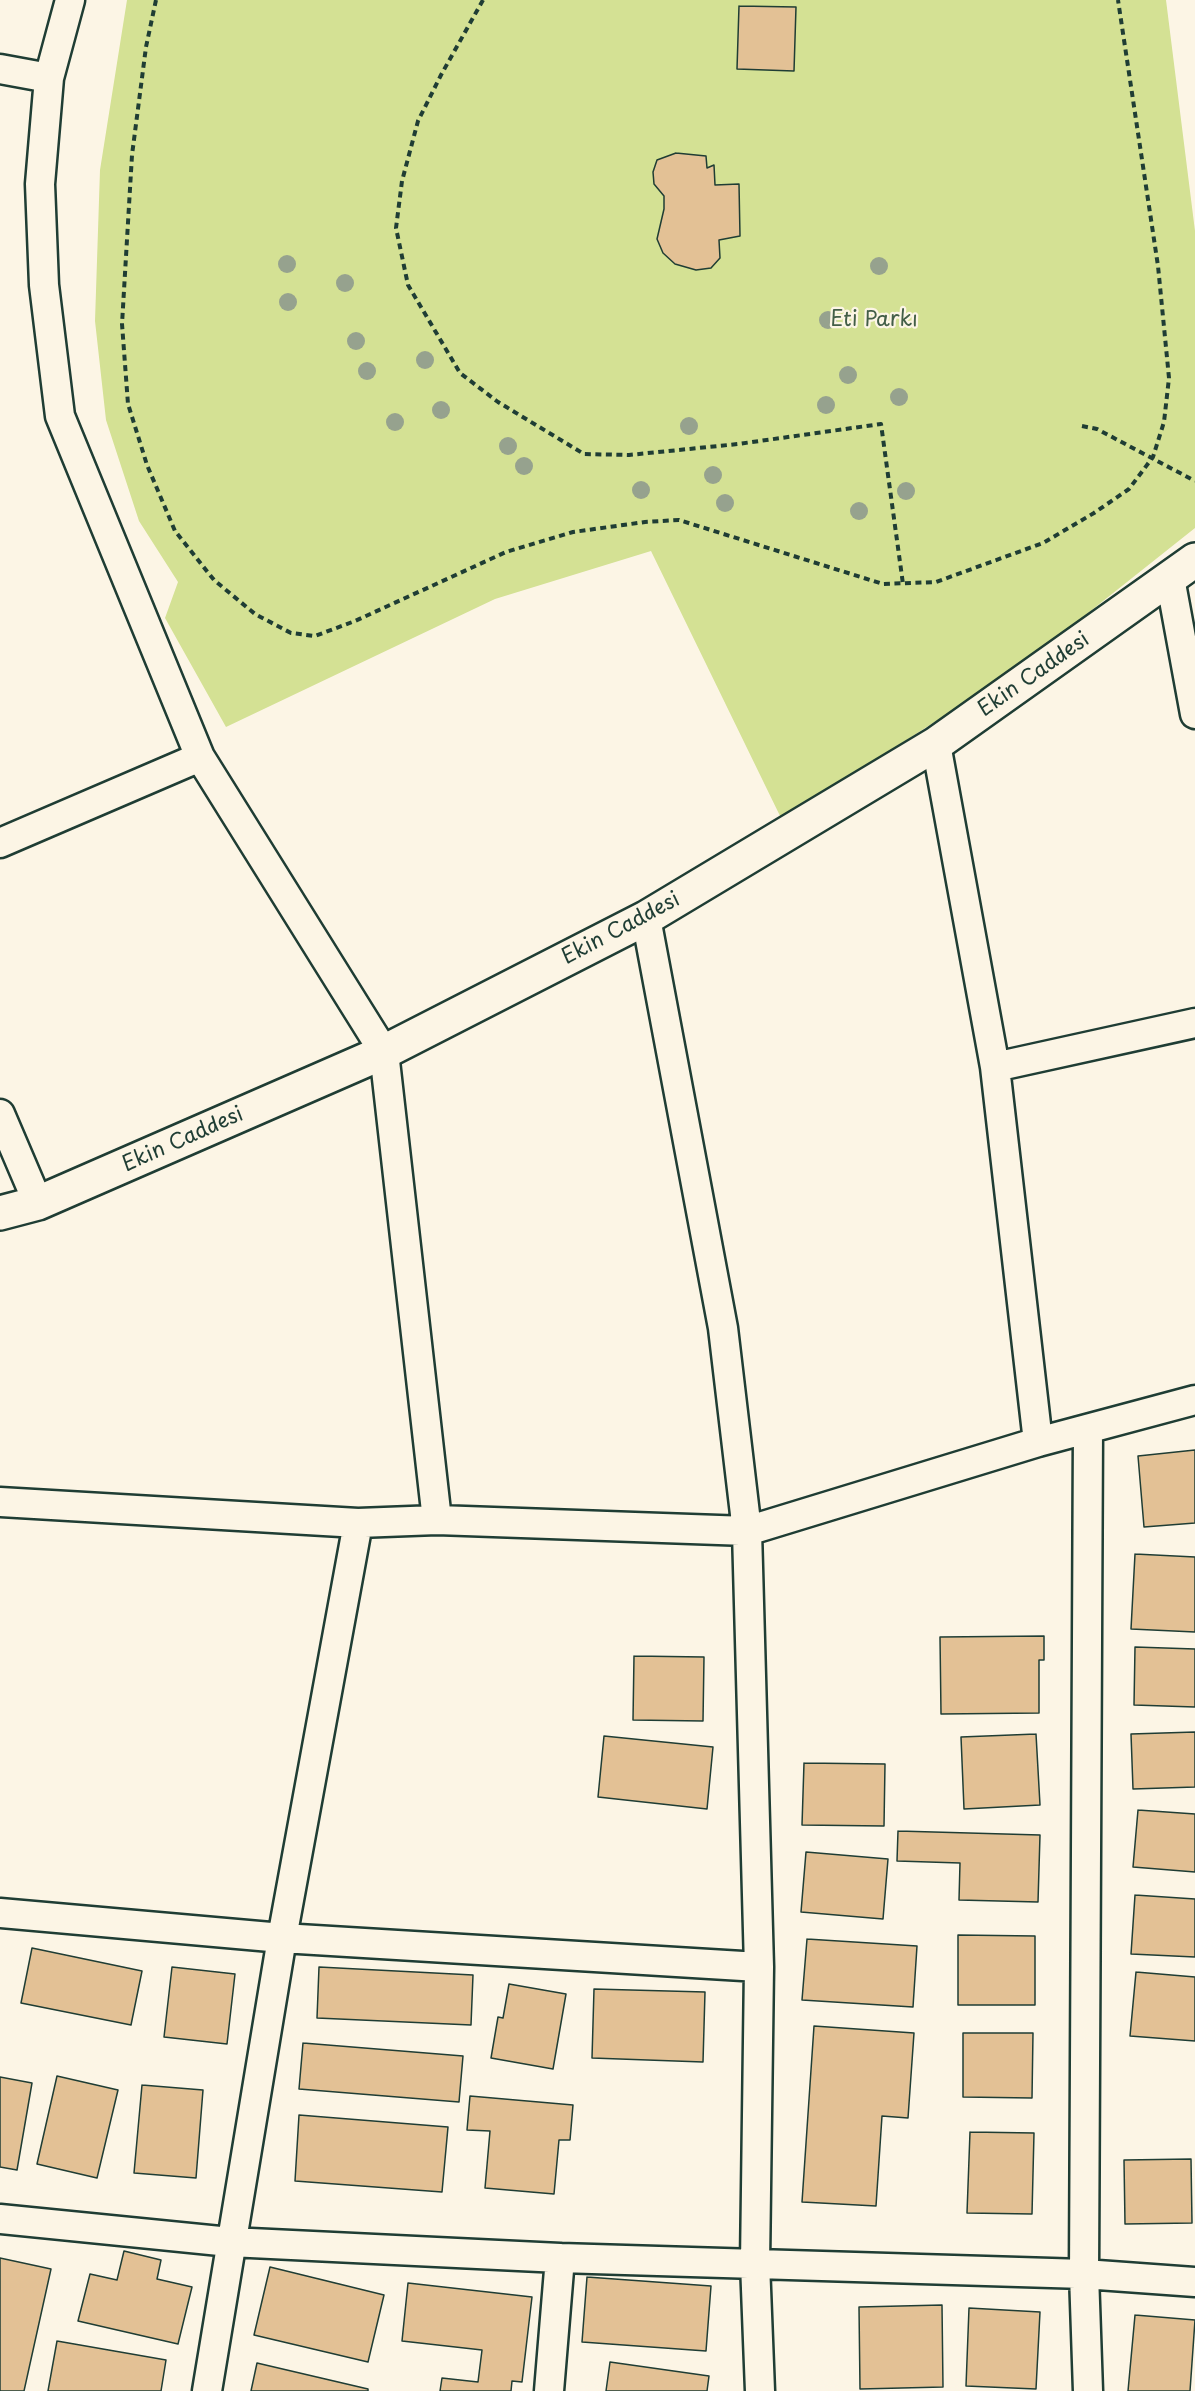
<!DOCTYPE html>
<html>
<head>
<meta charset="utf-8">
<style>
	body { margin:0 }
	canvas { display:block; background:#fcf5e5 }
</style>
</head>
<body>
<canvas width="1195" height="2391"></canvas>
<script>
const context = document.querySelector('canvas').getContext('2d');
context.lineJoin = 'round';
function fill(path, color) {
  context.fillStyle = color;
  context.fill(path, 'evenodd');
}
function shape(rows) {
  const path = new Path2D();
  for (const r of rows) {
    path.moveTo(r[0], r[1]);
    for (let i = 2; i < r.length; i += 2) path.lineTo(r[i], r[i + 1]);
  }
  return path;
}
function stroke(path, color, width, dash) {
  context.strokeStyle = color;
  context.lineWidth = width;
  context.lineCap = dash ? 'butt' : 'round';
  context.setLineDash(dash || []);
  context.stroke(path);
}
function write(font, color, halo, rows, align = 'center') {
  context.font = font + ' "Playpen Sans",sans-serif';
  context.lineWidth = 4.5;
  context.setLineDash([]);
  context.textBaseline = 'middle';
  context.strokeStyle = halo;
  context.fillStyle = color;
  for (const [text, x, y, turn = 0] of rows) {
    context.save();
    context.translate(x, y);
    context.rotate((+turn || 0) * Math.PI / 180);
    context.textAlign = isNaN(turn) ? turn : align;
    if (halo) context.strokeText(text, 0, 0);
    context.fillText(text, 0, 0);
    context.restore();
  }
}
const green = shape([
	[127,0,1166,0,1195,231,1195,528,1020,667,782,820,651,551,495,599,226,727,165,618,178,582,139,521,106,420,95,321,100,170]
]);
const building = shape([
	[739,6,796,7,794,71,737,69,739,6],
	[676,153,706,156,707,168,714,165,715,185,739,184,740,236,719,240,720,258,711,268,696,270,675,264,663,253,657,239,664,209,664,196,654,184,653,172,657,160,676,153],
	[1195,1450,1195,1523,1144,1527,1138,1456,1195,1450],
	[1135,1554,1195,1557,1195,1632,1131,1629,1135,1554],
	[1044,1636,1044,1660,1039,1660,1039,1713,941,1714,940,1637,1044,1636],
	[1135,1647,1195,1649,1195,1707,1134,1705,1135,1647],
	[634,1656,704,1657,703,1721,633,1720,634,1656],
	[1195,1732,1195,1787,1133,1789,1131,1734,1195,1732],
	[1036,1734,1040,1805,964,1809,961,1737,1036,1734],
	[604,1736,713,1747,707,1809,598,1797,604,1736],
	[804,1763,885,1764,884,1826,802,1825,804,1763],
	[1138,1810,1195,1814,1195,1872,1133,1867,1138,1810],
	[898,1831,1040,1835,1038,1902,959,1900,960,1863,897,1861,898,1831],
	[806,1852,888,1859,883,1919,801,1912,806,1852],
	[1135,1895,1195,1899,1195,1957,1131,1954,1135,1895],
	[958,1935,1035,1936,1035,2005,958,2005,958,1935],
	[807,1939,917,1946,913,2007,802,2000,807,1939],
	[32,1948,142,1971,131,2025,21,2003,32,1948],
	[172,1967,235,1974,227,2044,164,2037,172,1967],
	[319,1967,473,1975,471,2025,317,2018,319,1967],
	[1136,1972,1195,1977,1195,2041,1130,2036,1136,1972],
	[509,1984,566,1994,553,2069,491,2058,498,2017,503,2018,509,1984],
	[594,1989,705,1992,703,2062,592,2058,594,1989],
	[814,2026,914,2033,908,2118,882,2116,876,2206,802,2202,814,2026],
	[963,2033,1033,2033,1032,2098,963,2097,963,2033],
	[303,2043,463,2056,459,2102,299,2089,303,2043],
	[57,2076,118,2090,97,2178,37,2164,57,2076],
	[0,2077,32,2083,17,2170,0,2167,0,2077],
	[142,2085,203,2090,196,2178,134,2173,142,2085],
	[470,2096,573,2105,570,2140,559,2140,554,2194,485,2188,490,2131,467,2130,470,2096],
	[299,2115,448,2127,442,2192,295,2181,299,2115],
	[970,2132,1034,2133,1032,2214,967,2213,970,2132],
	[1191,2159,1192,2223,1125,2224,1124,2160,1191,2159],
	[124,2251,161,2260,157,2279,192,2287,178,2344,78,2321,90,2274,117,2280,124,2251],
	[0,2258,51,2269,24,2391,0,2391,0,2258],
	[270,2267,384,2295,368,2362,254,2335,270,2267],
	[587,2277,711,2286,706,2351,582,2342,587,2277],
	[408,2283,532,2297,522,2382,512,2381,511,2391,440,2391,442,2378,478,2382,482,2350,402,2341,408,2283],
	[942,2305,943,2387,860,2389,859,2307,942,2305],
	[969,2308,1040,2312,1036,2389,966,2386,969,2308],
	[1135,2315,1195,2320,1190,2391,1128,2391,1135,2315],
	[57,2341,166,2360,161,2391,48,2391,57,2341],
	[610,2362,709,2376,707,2391,606,2391,610,2362],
	[257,2363,368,2389,368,2391,251,2391,257,2363]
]);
const path = shape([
	[156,0,146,47,132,155,122,324,128,404,147,465,175,531,214,580,255,614,291,633,315,636,355,621,506,552,573,532,645,522,679,520,883,584,936,582,1043,543,1094,513,1129,489,1153,457,1164,422,1169,378,1158,266,1118,0],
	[483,0,441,75,418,121,402,181,396,228,408,285,460,373,498,402,584,454,629,455,738,444,881,424,903,584],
	[1082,426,1097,429,1195,481]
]);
const street = shape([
	[70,0,49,78,40,184,44,285,60,416,200,757,384,1052,437,1520],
	[0,69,49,78],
	[1170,578,1195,714],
	[936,744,995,1067,1038,1442],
	[0,843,200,757],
	[646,918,723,1328,747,1531,759,1967,755,2263,760,2391],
	[995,1067,1195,1023],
	[0,1114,38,1203],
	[1088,1429,1084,2274,1088,2391],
	[0,1502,358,1523,437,1520,747,1531,1038,1442,1195,1400],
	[0,1913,282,1938,759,1967],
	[0,2219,230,2242,560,2258,1084,2274,1195,2282],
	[207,2391,282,1938,358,1523],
	[549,2391,560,2258]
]);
const secondary = shape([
	[0,1213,38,1203,384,1052,646,918,936,744,1195,560]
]);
const trees = [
	[287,264],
	[879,266],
	[345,283],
	[288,302],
	[828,320],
	[356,341],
	[425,360],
	[367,371],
	[848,375],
	[899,397],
	[826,405],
	[441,410],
	[395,422],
	[689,426],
	[508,446],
	[524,466],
	[713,475],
	[641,490],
	[906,491],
	[725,503],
	[859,511]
];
const parkNames = [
	["Eti Parkı",874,320]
];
const streetNames = [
	["Ekin Caddesi",1034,675,-35],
	["Ekin Caddesi",621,929,-28],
	["Ekin Caddesi",183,1140,-24]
];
fill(green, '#d4e194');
fill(building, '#e3c195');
stroke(building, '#1f3d34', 1.5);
stroke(street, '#1f3d34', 33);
stroke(secondary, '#1f3d34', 38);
stroke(path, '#1f3d34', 4, [6, 4.5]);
stroke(street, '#fcf5e5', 28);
stroke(secondary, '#fcf5e5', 33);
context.fillStyle = '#96a28e';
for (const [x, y] of trees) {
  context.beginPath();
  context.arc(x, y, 9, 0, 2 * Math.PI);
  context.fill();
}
write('21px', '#435e47', '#fcf5e5', parkNames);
write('21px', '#1f3d34', '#fcf5e5', streetNames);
</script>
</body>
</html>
